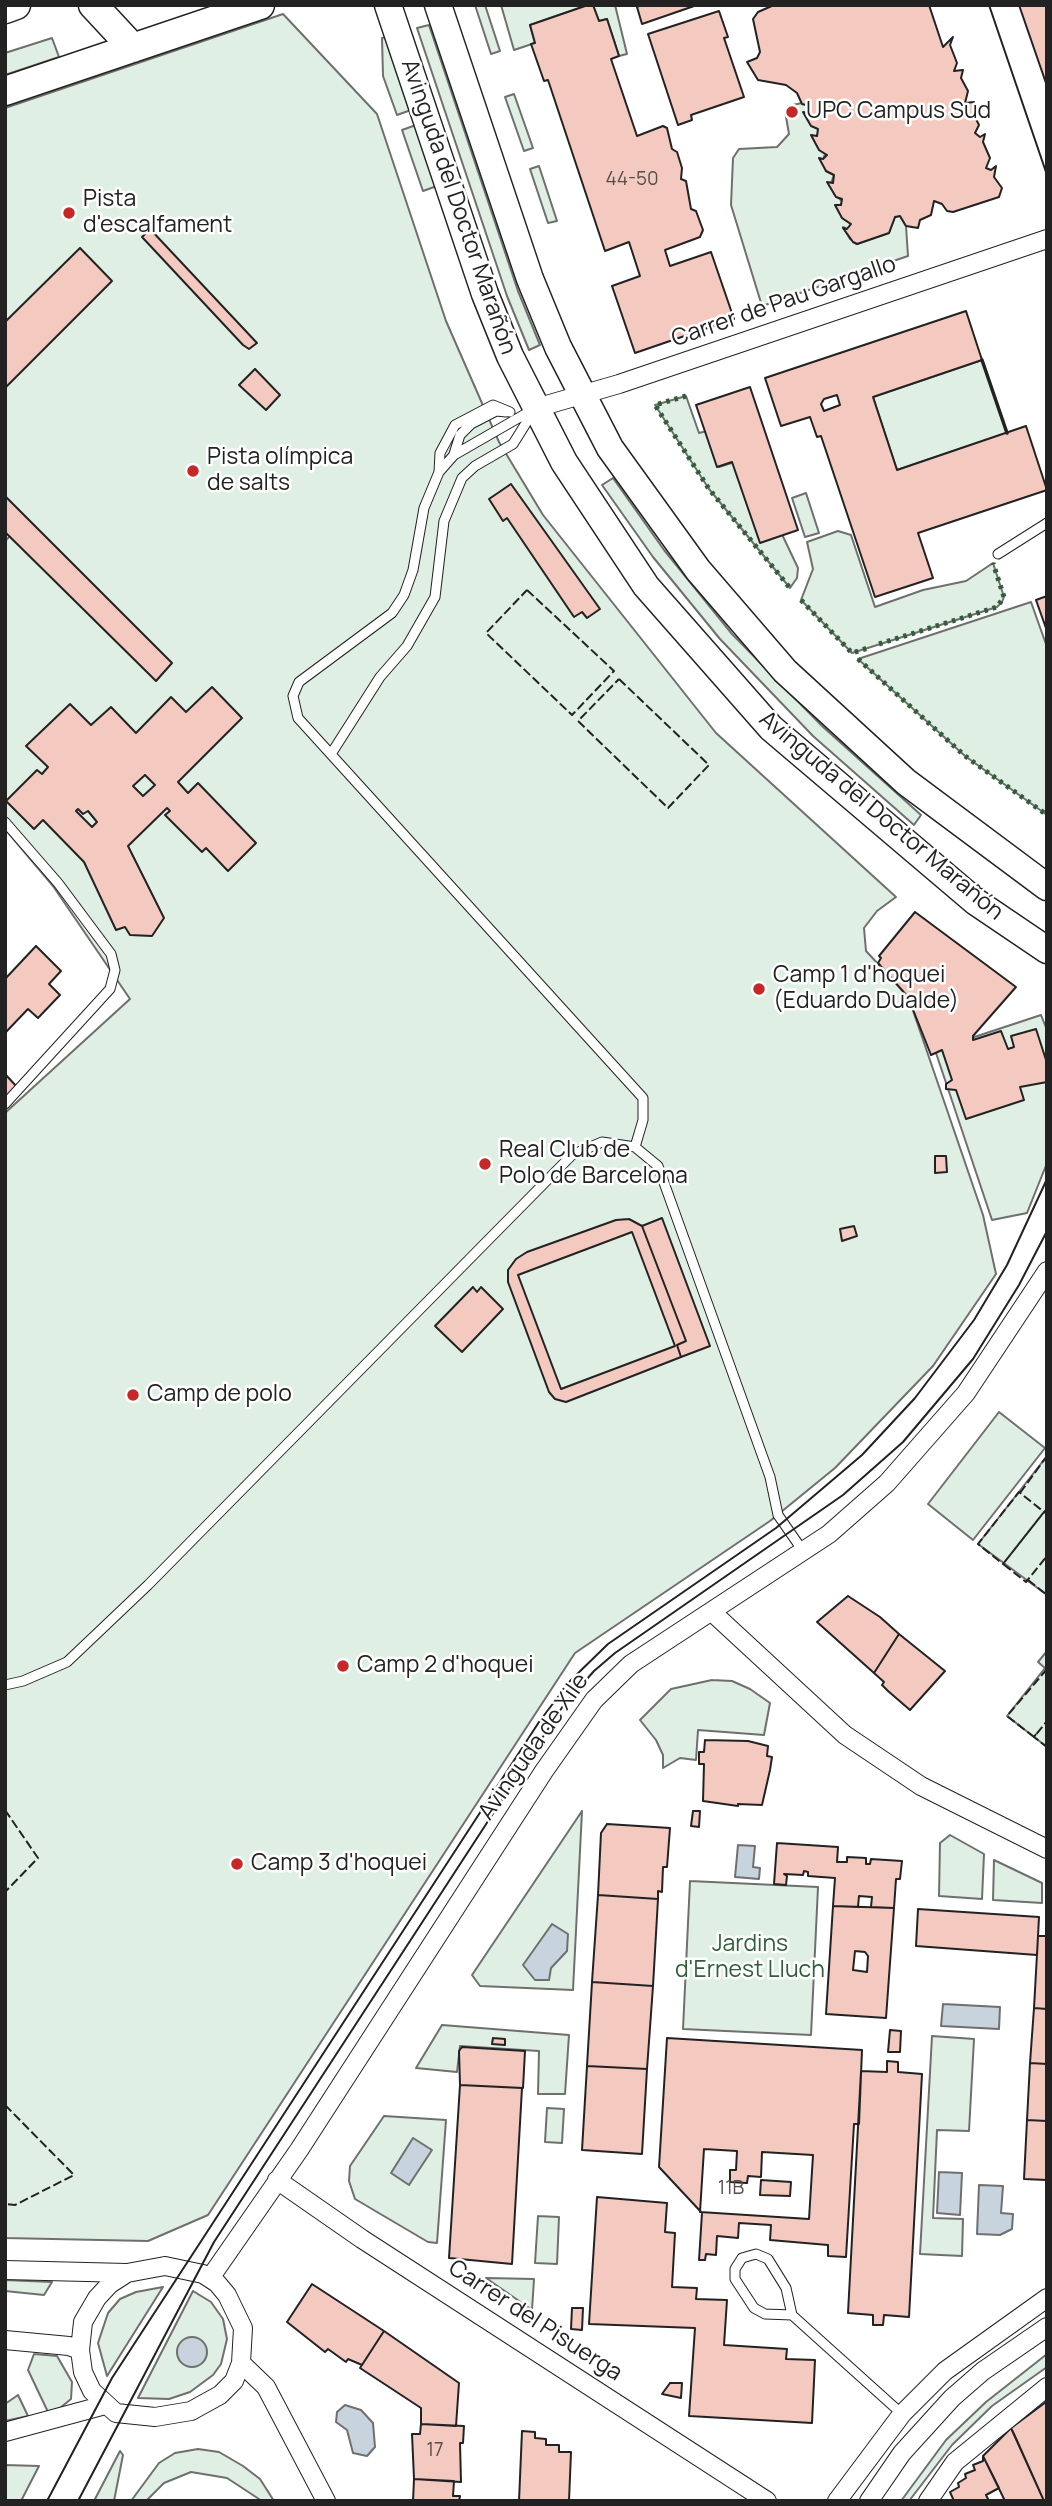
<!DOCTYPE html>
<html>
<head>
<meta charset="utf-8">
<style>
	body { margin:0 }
	#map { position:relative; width:1052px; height:2506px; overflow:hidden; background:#fff; font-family:Manrope,sans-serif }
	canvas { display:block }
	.frame { position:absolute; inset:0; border:7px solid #222; pointer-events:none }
</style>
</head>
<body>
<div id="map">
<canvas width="1052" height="2506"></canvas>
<div class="frame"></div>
</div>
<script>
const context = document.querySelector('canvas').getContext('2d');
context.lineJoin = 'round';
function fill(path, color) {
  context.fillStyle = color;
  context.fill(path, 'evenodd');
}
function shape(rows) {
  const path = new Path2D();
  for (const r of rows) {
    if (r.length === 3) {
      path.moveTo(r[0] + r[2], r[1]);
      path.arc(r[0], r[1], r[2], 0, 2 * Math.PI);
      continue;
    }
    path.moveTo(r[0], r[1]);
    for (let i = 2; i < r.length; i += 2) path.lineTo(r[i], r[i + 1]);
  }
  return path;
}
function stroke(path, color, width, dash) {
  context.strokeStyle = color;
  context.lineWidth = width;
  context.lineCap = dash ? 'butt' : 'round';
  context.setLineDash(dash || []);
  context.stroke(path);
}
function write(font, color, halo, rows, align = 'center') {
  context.font = font + ' Manrope,sans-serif';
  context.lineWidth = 5;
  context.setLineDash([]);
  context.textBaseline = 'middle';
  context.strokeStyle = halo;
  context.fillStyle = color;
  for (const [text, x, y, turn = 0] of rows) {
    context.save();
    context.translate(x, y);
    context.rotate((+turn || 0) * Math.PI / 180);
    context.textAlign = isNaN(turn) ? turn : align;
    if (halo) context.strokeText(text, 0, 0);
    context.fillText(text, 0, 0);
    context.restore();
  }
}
const green = shape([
	[475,5,485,5,500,51,491,54,475,5],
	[501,5,588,5,530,25,535,43,514,50,501,5],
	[593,5,615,5,627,54,619,56,607,19,599,21,593,5],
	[283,14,377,114,446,321,499,442,543,515,716,733,896,897,877,911,864,928,866,951,908,996,983,1215,996,1274,933,1366,835,1468,770,1521,575,1653,208,2215,148,2241,5,2238,5,1113,130,999,53,886,5,829,5,541,10,536,5,531,5,108,283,14],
	[429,25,518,291,540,345,529,350,507,296,417,28,429,25],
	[387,37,411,110,397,115,383,76,382,38,387,37],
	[52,38,59,57,5,75,5,53,52,38],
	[514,94,533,148,524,151,505,97,514,94],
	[802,103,810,106,807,114,810,122,818,129,819,150,827,155,824,156,826,171,834,175,831,183,834,194,843,202,839,206,842,218,851,224,847,229,843,227,850,239,857,244,889,233,895,217,900,216,906,226,908,256,762,306,731,205,733,158,739,149,777,147,789,134,785,111,788,106,802,103],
	[416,125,437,186,423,191,402,130,416,125],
	[539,166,557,221,548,223,530,169,539,166],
	[982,360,1007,433,897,470,873,397,982,360],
	[686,396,699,433,707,431,719,467,738,461,778,526,798,568,797,578,790,588,709,489,655,405,686,396],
	[613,478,664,550,732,634,822,726,921,815,914,825,813,736,720,639,653,557,602,485,613,478],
	[806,493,819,533,805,537,792,498,806,493],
	[838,531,851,535,875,607,923,590,966,581,993,563,1004,597,1002,602,997,607,852,653,801,600,813,569,807,542,838,531],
	[1031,602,1047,647,1047,815,965,756,858,659,1031,602],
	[1041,1015,1047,1030,1047,1163,1027,1213,992,1220,935,1050,1041,1015],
	[999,1412,1045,1448,973,1540,928,1504,999,1412],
	[1047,1456,1047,1595,978,1544,1047,1456],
	[1047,1651,1047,1747,1007,1716,1045,1668,1038,1662,1047,1651],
	[712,1680,732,1681,750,1689,770,1703,764,1735,698,1730,696,1760,680,1758,663,1768,663,1755,656,1740,640,1720,671,1689,712,1680],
	[582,1811,573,1990,480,1986,472,1975,582,1811],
	[950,1835,984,1854,982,1899,939,1896,940,1843,950,1835],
	[994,1860,1042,1883,1042,1903,993,1900,994,1860],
	[690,1881,818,1887,811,2035,683,2029,690,1881],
	[442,2025,569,2035,565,2094,538,2094,539,2051,460,2046,457,2072,416,2068,442,2025],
	[932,2036,974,2039,969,2131,937,2130,933,2218,963,2219,962,2256,920,2254,932,2036],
	[547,2108,564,2109,562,2143,545,2142,547,2108],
	[384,2116,446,2120,437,2243,428,2242,355,2199,349,2181,350,2166,384,2116],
	[538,2216,559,2217,557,2264,535,2263,538,2216],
	[486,2278,534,2279,532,2310,486,2278],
	[5,2280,52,2282,44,2295,5,2291,5,2280],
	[163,2287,107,2376,98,2343,108,2313,120,2299,136,2292,163,2287],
	[193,2291,211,2302,223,2319,227,2339,221,2364,213,2375,190,2392,169,2399,138,2398,193,2291],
	[34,2354,57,2356,72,2382,71,2399,60,2408,48,2412,28,2370,34,2354],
	[1047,2354,1047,2367,992,2406,952,2445,909,2501,901,2501,946,2440,986,2402,1047,2354],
	[18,2395,28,2416,5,2421,5,2404,18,2395],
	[198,2449,219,2452,243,2466,260,2479,274,2501,262,2501,227,2478,191,2472,164,2483,146,2501,131,2501,159,2463,175,2453,198,2449],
	[120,2451,123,2455,114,2501,94,2501,120,2451],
	[5,2465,39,2466,21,2501,5,2501,5,2465]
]);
const water = shape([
	[738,1845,755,1846,753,1867,760,1868,759,1879,735,1877,738,1845],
	[552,1924,568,1934,567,1951,551,1968,549,1980,535,1980,523,1965,552,1924],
	[943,2004,1000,2007,999,2029,941,2026,943,2004],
	[413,2138,432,2150,409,2185,391,2173,413,2138],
	[939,2172,962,2173,960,2215,937,2213,939,2172],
	[979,2185,1003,2186,1001,2213,1013,2214,1012,2229,1000,2235,977,2234,979,2185],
	[192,2352,15],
	[345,2405,361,2410,373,2423,375,2447,367,2456,353,2453,347,2430,336,2422,337,2412,345,2405]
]);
const building = shape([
	[588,5,593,5,599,21,607,19,619,56,611,59,637,136,663,126,667,128,672,149,677,152,682,168,681,179,686,181,691,209,696,211,703,230,700,237,665,250,670,266,711,252,734,319,635,353,612,286,640,276,629,242,605,251,548,80,544,81,531,44,535,43,530,25,588,5],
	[641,5,697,5,642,24,637,7,641,5],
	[774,5,929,5,943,47,953,37,950,45,957,63,954,71,963,70,961,78,968,91,965,103,974,102,973,113,979,125,975,133,980,137,985,134,983,142,990,158,986,168,991,170,996,166,994,177,1002,188,999,197,953,212,947,211,942,204,934,201,931,215,920,220,918,228,906,226,900,216,895,217,889,233,857,244,853,242,843,228,847,229,851,224,842,218,835,205,841,205,842,199,836,197,827,182,833,183,834,175,826,171,819,158,823,159,827,155,819,150,811,135,817,136,818,129,811,126,803,112,809,113,810,106,802,104,797,93,786,85,758,80,747,62,757,58,760,52,753,19,758,12,774,5],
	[1019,5,1047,5,1047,86,1019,5],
	[719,11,728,37,724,38,744,97,691,115,692,120,678,125,648,34,719,11],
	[150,229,257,343,249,349,243,345,142,237,150,229],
	[80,248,112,281,5,388,5,322,80,248],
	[966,311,982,360,873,397,897,470,1026,426,1047,490,918,533,933,578,875,597,821,436,817,437,810,417,781,426,765,378,966,311],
	[837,395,840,405,824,411,821,404,824,399,837,395],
	[255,369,280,395,266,410,239,385,255,369],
	[750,387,798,530,760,543,732,462,717,467,696,405,750,387],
	[511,484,600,609,587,618,582,612,574,617,507,518,503,521,489,499,511,484],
	[5,496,172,663,156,681,5,532,5,496],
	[1047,596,1047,631,1036,600,1047,596],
	[212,687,242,718,178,782,188,793,198,783,256,843,228,871,206,848,202,852,165,815,170,811,167,808,128,846,164,918,152,936,130,935,125,927,116,930,84,862,43,820,34,829,6,801,37,770,42,774,48,767,26,746,70,704,91,725,111,707,136,733,171,697,186,712,212,687],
	[145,775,155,785,143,796,133,786,145,775],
	[78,809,83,814,88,811,97,822,92,827,76,811,78,809],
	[915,912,1016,987,973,1036,973,1040,1001,1031,1008,1049,1014,1047,1011,1036,1036,1029,1047,1063,1047,1082,1020,1087,1024,1100,966,1119,956,1090,946,1089,946,1084,952,1080,942,1050,931,1055,908,997,878,963,881,958,879,956,915,912],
	[36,946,61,971,49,984,60,995,38,1018,28,1009,5,1033,5,979,36,946],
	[5,1074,17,1087,5,1098,5,1074],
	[935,1156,946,1156,947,1172,935,1173,935,1156],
	[662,1218,710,1346,681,1357,677,1345,686,1341,642,1226,662,1218],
	[629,1219,642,1226,686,1341,677,1345,681,1357,566,1402,555,1399,549,1392,508,1282,508,1270,516,1259,527,1252,616,1220,629,1219],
	[632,1232,675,1346,561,1389,518,1275,632,1232],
	[854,1226,857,1236,842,1241,840,1229,854,1226],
	[473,1287,477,1292,481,1287,503,1309,462,1352,435,1326,473,1287],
	[848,1596,880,1617,899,1634,874,1673,817,1622,848,1596],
	[899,1634,945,1671,910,1710,888,1691,882,1685,884,1682,874,1673,899,1634],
	[705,1740,748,1741,768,1746,767,1756,772,1757,770,1770,762,1805,738,1804,738,1806,703,1801,704,1764,699,1764,699,1752,704,1752,705,1740],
	[693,1811,700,1811,699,1827,691,1826,693,1811],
	[607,1824,670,1828,667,1867,663,1867,662,1892,658,1891,658,1899,598,1895,601,1833,607,1824],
	[777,1843,838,1847,837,1862,847,1862,847,1857,866,1858,866,1864,870,1864,871,1859,902,1861,900,1879,896,1879,894,1908,871,1907,872,1897,859,1896,858,1907,833,1906,835,1878,808,1876,808,1872,804,1871,803,1875,784,1874,787,1876,786,1885,774,1884,777,1843],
	[598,1895,658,1899,653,1986,592,1982,598,1895],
	[833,1906,894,1908,886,2018,826,2014,833,1906],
	[855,1951,865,1952,868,1956,867,1972,853,1970,855,1951],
	[918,1909,1039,1917,1037,1955,916,1946,918,1909],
	[1038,1936,1047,1936,1047,2009,1034,2008,1038,1936],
	[592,1982,653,1986,647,2069,587,2066,592,1982],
	[1034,2008,1047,2009,1047,2064,1030,2063,1034,2008],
	[890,2030,901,2031,900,2052,888,2052,890,2030],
	[493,2038,505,2039,505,2045,492,2044,493,2038],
	[667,2038,862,2050,859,2124,854,2124,846,2257,828,2256,828,2245,770,2240,771,2225,739,2223,738,2238,717,2236,716,2255,706,2254,705,2260,699,2260,702,2213,659,2167,667,2038],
	[462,2047,525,2051,523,2088,460,2085,459,2051,462,2047],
	[887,2061,898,2062,898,2072,922,2074,909,2317,884,2315,883,2325,873,2325,873,2315,848,2313,861,2071,887,2072,887,2061],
	[1030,2063,1047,2064,1047,2121,1027,2120,1030,2063],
	[587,2066,647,2069,642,2154,582,2150,587,2066],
	[460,2085,522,2088,512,2264,449,2258,460,2085],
	[1027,2120,1047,2121,1047,2180,1024,2179,1027,2120],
	[704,2149,737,2151,736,2170,730,2170,730,2182,747,2183,748,2176,761,2177,762,2152,813,2155,809,2219,700,2212,704,2149],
	[761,2180,791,2182,790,2196,760,2195,761,2180],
	[597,2197,667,2203,665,2232,675,2233,672,2287,697,2288,696,2299,727,2300,724,2345,787,2349,786,2359,815,2360,812,2423,689,2416,695,2328,589,2324,597,2197],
	[312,2284,384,2331,362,2365,348,2359,346,2362,328,2349,325,2352,287,2322,312,2284],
	[572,2308,583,2308,582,2330,571,2329,572,2308],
	[384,2331,459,2383,456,2426,421,2424,421,2408,360,2368,384,2331],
	[670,2383,682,2383,681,2398,662,2394,670,2383],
	[1046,2402,1047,2501,1044,2501,1011,2428,1046,2402],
	[421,2424,464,2426,463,2443,460,2443,461,2482,414,2479,412,2434,420,2434,421,2424],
	[1011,2428,1014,2434,1044,2501,1005,2501,983,2456,1011,2428],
	[522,2431,535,2432,535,2438,546,2439,546,2445,559,2445,559,2452,571,2452,569,2501,519,2501,522,2431],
	[983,2456,999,2488,986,2495,989,2501,954,2501,950,2492,959,2487,958,2483,966,2478,965,2474,975,2470,973,2465,983,2461,983,2456],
	[414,2479,454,2481,453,2496,460,2496,459,2501,413,2501,414,2479]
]);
const lane = shape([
	[534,409,454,455,439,472,424,508,413,570,404,595,392,613,299,682,293,696,298,718,643,1098,643,1120,635,1147],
	[454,454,460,435,471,424,496,411,506,412],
	[439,472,440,453,455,425,493,405,510,412],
	[998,554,1047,523],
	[331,754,380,677,407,646,435,597,444,521,462,478,475,466,513,444,533,412],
	[5,822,58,883,111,954,115,970,110,989,5,1104],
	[5,1685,23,1681,67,1662,148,1585,572,1155,602,1142,635,1147,658,1166,770,1477,778,1515,803,1551],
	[792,2315,765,2314,754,2308,735,2279,735,2269,742,2258,756,2254,768,2259,786,2288,792,2315,902,2414]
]);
const street = shape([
	[536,408,619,384,1047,239],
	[713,1613,845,1735,921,1786,1047,1849],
	[277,2180,362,2239,767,2501],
	[165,2266,203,2274,217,2283,227,2295,243,2328,241,2363,234,2381,220,2395,191,2411,155,2417,116,2413,92,2391,83,2372,80,2350,83,2322,97,2298,110,2284,127,2273,165,2266],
	[5,2270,127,2273],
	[210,2278,299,2150,544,1771,594,1700,631,1664,829,1534,887,1483,966,1393,1047,1271],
	[5,2340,69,2346,80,2350],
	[241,2363,266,2387,326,2501],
	[5,2432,105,2405],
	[837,2501,902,2414,945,2371,1047,2298],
	[869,2501,902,2453,952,2398,983,2371,1047,2327],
	[928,2501,955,2462,1047,2387]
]);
const secondary = shape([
	[388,5,485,294,510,356,564,462,646,586,771,728,976,902,1047,950],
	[438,5,530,279,558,347,610,448,698,570,785,671,906,782,1047,887]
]);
const primary = shape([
	[93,5,133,48],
	[5,9,16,5],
	[5,91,260,5]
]);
const tram = shape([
	[989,5,1047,175],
	[47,2501,112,2378,539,1722,570,1681,608,1644,776,1528,862,1455,915,1398,974,1320,1007,1265,1047,1179],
	[78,2501,214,2242,563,1706,594,1671,615,1653,843,1495,903,1442,973,1359,1019,1285,1047,1231]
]);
const hedge = shape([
	[686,396,655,405,709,489,790,588],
	[801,600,852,653,871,647],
	[879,644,997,607,1004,597,993,563],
	[858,659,965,756,1047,815]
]);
const fence = shape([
	[527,590,614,671,572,715,486,633,527,590],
	[619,679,709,765,668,808,578,721,619,679],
	[1020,1493,1047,1456],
	[1047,1509,1044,1512,1003,1564,978,1544,1019,1492,1044,1512,1047,1514,1044,1512,1003,1564,1026,1582,1047,1556],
	[1028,1580,1047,1595],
	[1047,1669,1007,1716,1034,1737,1047,1721],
	[1036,1734,1034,1737,1047,1747],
	[5,1810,38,1858,5,1892],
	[5,2105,74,2175,15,2205,5,2204]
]);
const wall = shape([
	[982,360,1007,433]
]);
const markers = [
	[792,112,7,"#c62828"],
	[69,213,7,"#c62828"],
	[193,471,7,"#c62828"],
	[759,989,7,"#c62828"],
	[485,1164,7,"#c62828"],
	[133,1395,7,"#c62828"],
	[343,1666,7,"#c62828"],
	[237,1864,7,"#c62828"]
];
const numberNames = [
	["44-50",632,180],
	["11B",731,2189],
	["17",435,2451]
];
const poiNames = [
	["UPC Campus Sud",806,112],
	["Pista",83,200],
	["d'escalfament",83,226],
	["Pista olímpica",207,458],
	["de salts",207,484],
	["Camp 1 d'hoquei",773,976],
	["(Eduardo Dualde)",773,1002],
	["Real Club de",499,1151],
	["Polo de Barcelona",499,1177],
	["Camp de polo",147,1395],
	["Camp 2 d'hoquei",357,1666],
	["Camp 3 d'hoquei",251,1864]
];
const streetNames = [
	["Avinguda del Doctor Marañón",458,207,71],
	["Carrer de Pau Gargallo",784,302,-19],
	["Avinguda del Doctor Marañón",881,816,40],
	["Avinguda de Xile",534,1747,-55],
	["Carrer del Pisuerga",535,2321,33]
];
const parkNames = [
	["Jardins",750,1945],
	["d'Ernest Lluch",750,1971]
];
fill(green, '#e0efe3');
stroke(green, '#6f6f6f', 2);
fill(water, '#c7d3dd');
stroke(water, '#6f6f6f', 2);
fill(building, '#f3c9c0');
stroke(building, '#222', 2);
stroke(lane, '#222', 11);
stroke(street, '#222', 20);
stroke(secondary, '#222', 29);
stroke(primary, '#222', 31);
stroke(lane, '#fff', 9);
stroke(street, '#fff', 18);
stroke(secondary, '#fff', 26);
stroke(primary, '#fff', 28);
stroke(tram, '#222', 2);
stroke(hedge, '#2f5e38', 5, [3.5, 5]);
stroke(fence, '#222', 2, [9, 3.5]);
stroke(wall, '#222', 3.5);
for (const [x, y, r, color] of markers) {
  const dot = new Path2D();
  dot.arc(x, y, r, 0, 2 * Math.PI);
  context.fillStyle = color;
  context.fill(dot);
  stroke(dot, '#fff', 2.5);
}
write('19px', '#564c4a', null, numberNames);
write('23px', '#222', '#fff', poiNames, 'left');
write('23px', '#222', '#fff', streetNames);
write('23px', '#2f5e38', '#fff', parkNames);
</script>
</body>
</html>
